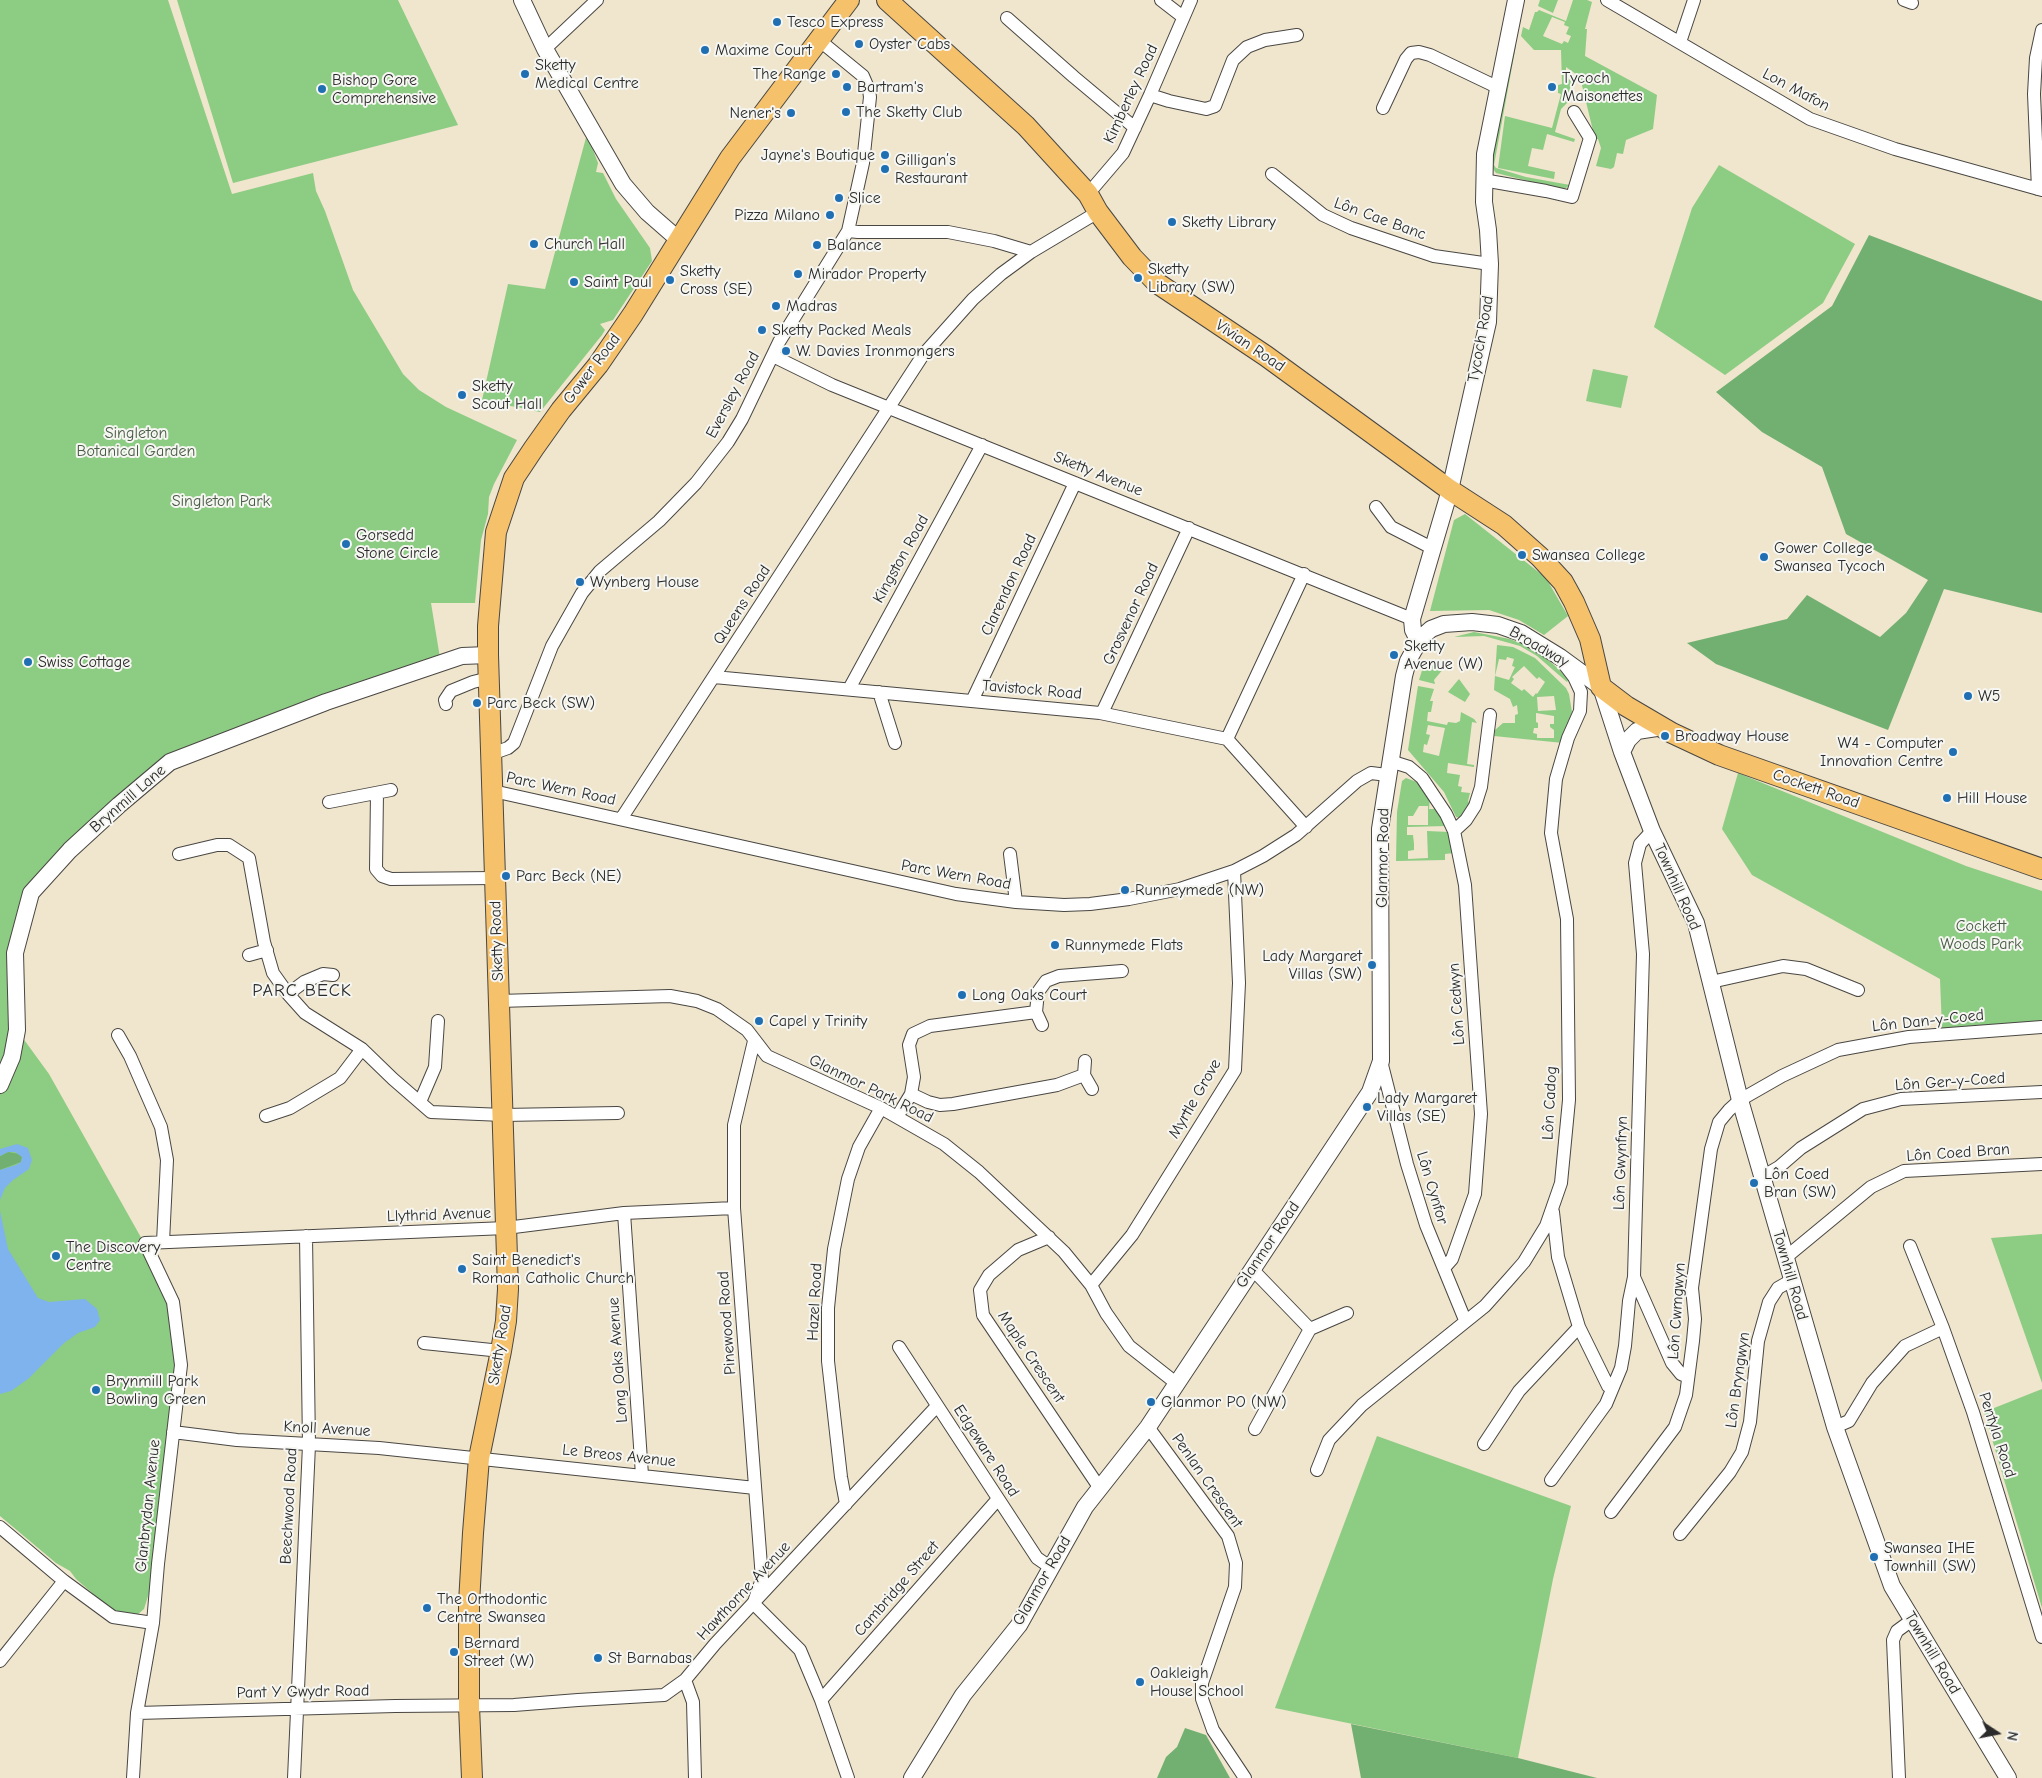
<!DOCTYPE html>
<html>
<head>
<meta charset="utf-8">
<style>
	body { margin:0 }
	#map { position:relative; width:2042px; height:1778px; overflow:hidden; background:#f0e5cd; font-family:"Comic Neue",sans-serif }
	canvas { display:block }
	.north { position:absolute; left:1972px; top:1708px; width:50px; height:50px; -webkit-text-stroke:4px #f6f6f2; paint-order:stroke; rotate:101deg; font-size:14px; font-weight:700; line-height:20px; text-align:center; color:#2b2b2b }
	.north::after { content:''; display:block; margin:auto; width:18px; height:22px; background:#2b2b2b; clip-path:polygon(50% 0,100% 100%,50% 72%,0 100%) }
</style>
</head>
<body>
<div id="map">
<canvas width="2042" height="1778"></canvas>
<div class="north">N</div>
</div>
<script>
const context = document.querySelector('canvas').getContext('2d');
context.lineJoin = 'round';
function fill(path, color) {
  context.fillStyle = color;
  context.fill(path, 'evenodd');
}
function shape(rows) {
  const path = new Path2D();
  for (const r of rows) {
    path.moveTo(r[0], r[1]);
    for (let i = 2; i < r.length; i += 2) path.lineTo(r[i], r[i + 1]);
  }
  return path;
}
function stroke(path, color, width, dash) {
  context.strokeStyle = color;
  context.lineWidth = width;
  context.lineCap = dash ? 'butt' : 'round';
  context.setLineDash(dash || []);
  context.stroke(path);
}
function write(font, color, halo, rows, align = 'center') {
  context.font = font + ' "Comic Neue",sans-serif';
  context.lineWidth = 4;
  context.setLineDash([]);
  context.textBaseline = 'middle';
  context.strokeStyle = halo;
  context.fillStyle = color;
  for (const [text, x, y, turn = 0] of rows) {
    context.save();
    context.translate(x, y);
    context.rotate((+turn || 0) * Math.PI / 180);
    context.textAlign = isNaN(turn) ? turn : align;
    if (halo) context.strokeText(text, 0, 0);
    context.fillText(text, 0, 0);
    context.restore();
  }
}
const green = shape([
	[0,0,168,0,232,194,313,173,316,191,325,211,353,290,403,374,419,390,446,407,517,440,494,484,489,497,488,514,481,540,475,603,431,603,440,658,178,751,35,879,6,1046,0,1067],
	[177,0,398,0,458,125,233,183],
	[1540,0,1558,0,1553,13,1538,6],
	[1573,0,1587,0,1592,2,1585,29,1587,29,1585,56,1657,95,1653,129,1626,140,1623,154,1617,153,1614,167,1611,169,1596,166,1601,148,1598,139,1595,139,1580,77,1566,67,1566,76,1571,81,1568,102,1561,109,1555,132,1575,139,1574,142,1547,134,1543,150,1532,148,1528,166,1555,172,1554,179,1498,168,1505,116,1552,128,1561,94,1558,93,1558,85,1562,84,1561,50,1534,50,1521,36,1523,27,1529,30,1535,12,1537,12,1539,10,1566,21],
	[1552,17,1565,22,1564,25,1569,27,1566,34,1571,36,1568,43,1564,41,1562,44,1543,36],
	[1514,45,1516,45,1494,165,1496,168,1526,177,1570,185,1566,188,1561,189,1496,173,1490,165],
	[587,134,598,163,596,172,603,173,616,199,650,248,652,261,613,320,600,324,605,330,602,335,540,412,482,400,508,284,545,289],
	[1719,165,1855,244,1823,303,1725,375,1654,327,1692,208],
	[1593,369,1628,376,1621,408,1586,401],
	[1465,514,1546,578,1568,616,1544,635,1519,620,1489,610,1430,611,1454,520],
	[1474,632,1510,639,1530,647,1553,664,1569,679,1567,682,1537,656,1520,646,1484,636,1454,637],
	[1497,645,1513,647,1535,658,1566,688,1569,694,1572,712,1563,743,1494,736,1495,730,1503,723,1515,723,1515,715,1518,714,1517,705,1513,707,1510,699,1494,690],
	[1507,657,1514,659,1512,666,1515,667,1509,680,1495,676,1499,659,1506,660],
	[1524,666,1537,679,1539,677,1545,682,1537,694,1536,693,1533,697,1524,689,1522,691,1511,683,1514,679,1512,677],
	[1554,696,1556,710,1538,711,1537,697],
	[1536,713,1554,716,1554,724,1550,724,1550,727,1554,730,1554,738,1537,738,1537,734,1533,733,1534,728,1538,728,1538,723,1536,722],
	[1428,660,1444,668,1434,680,1435,684,1419,680,1424,664,1429,669,1432,666,1426,662],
	[1459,679,1470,694,1465,702,1448,692],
	[1418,686,1434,689,1430,701,1433,701,1431,712,1428,712,1427,721,1447,725,1448,722,1456,723,1460,721,1461,712,1474,719,1477,723,1472,722,1467,764,1474,765,1474,767,1448,763,1447,773,1460,775,1458,786,1462,787,1461,792,1470,793,1468,801,1470,804,1461,818,1456,817,1444,792,1408,750],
	[1428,725,1445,728,1439,756,1423,752,1424,744,1427,745,1430,735,1426,734],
	[1738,773,1966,866,2042,891,2042,1021,1942,1029,1940,979,1752,875,1722,829],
	[1406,778,1417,782,1430,797,1429,809,1438,809,1447,826,1407,827,1407,835,1413,835,1414,844,1414,850,1408,851,1408,859,1428,858,1427,831,1449,832,1454,853,1445,854,1445,860,1396,861,1397,812,1402,781],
	[1419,806,1428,806,1428,825,1408,825,1408,816,1413,816],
	[17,1030,49,1074,143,1241,173,1302,181,1365,158,1564,144,1609,137,1615,114,1612,76,1579,70,1571,56,1563,0,1516,0,1085],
	[2042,1234,2042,1383,1991,1238],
	[2042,1389,2042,1608,1984,1412],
	[1377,1436,1571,1506,1553,1579,1518,1758,1275,1708]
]);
const forest = shape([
	[1869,235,2042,301,2042,613,1944,589,1888,730,1716,664,1687,643,1787,619,1807,595,1880,637,1906,613,1928,580,1846,534,1822,467,1762,432,1716,392,1832,306],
	[8,1152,20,1154,22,1157,21,1162,0,1170,0,1156],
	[1351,1724,1518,1758,1597,1778,1361,1778],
	[1185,1728,1206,1735,1230,1778,1157,1778,1166,1757,1177,1747]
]);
const water = shape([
	[17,1144,28,1148,32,1160,29,1169,13,1180,5,1188,0,1200,0,1211,8,1249,38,1298,49,1302,85,1299,97,1309,100,1320,95,1327,78,1333,64,1343,28,1379,11,1391,0,1394,0,1170,16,1165,21,1162,22,1157,15,1152,8,1152,0,1156,0,1149]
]);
const minor = shape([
	[1161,0,1183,17],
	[1607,0,1810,119,1895,149,2042,190],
	[1904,0,1912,3],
	[1007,18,1074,77,1135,128],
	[1680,42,1694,0],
	[545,49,597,0],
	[1150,95,1169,101,1206,109,1215,106,1233,60,1247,47,1265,40,1297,35],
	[1383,108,1406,59,1411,53,1419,52,1430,55,1497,87],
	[1272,174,1323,215,1351,228,1434,256,1490,264],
	[1483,180,1546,191,1572,197,1590,138,1574,112],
	[2038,189,2034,94,2036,58,2042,30],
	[1088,194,1123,153,1150,95,1191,0],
	[848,231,858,232,948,232,994,241,1031,252],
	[773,356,832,385,1412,619],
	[1376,507,1391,527,1432,548],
	[714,677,1100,713,1227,739,1306,827],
	[849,689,982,445],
	[879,692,895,743],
	[972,701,1075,483],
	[446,704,445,700,451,691,473,682,489,678],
	[1102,713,1189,528],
	[1227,739,1304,574],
	[491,754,508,748,514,743,552,646,582,593,600,571,659,521,696,483,728,442,742,419,779,342,848,231,863,163,870,97,869,90,863,76,819,40],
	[1390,761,1409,767,1422,778,1446,814,1454,831,1465,885,1481,1114,1475,1194,1452,1259,1444,1268],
	[493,791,956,894,1016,902,1064,905,1090,904,1129,899,1180,889,1234,871,1263,856,1296,835,1357,781,1371,773,1387,775],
	[377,793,376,869,382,876,391,879,495,878],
	[329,802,391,790],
	[621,819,923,355,973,299,1001,274,1031,252,1098,212],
	[1454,831,1466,820,1475,806,1481,787,1490,715],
	[179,854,217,845,229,845,249,858,264,942,273,973,288,994,305,1013,362,1049,393,1079,431,1112,503,1115,618,1113],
	[1010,854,1016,902],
	[249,955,267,950],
	[1711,982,1783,966,1806,969,1858,990],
	[288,994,304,982,323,974,333,975],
	[499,1001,670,996,697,1001,717,1009,747,1030,767,1056,881,1108,944,1144,979,1172,1064,1252,1091,1285,1106,1313,1129,1346,1176,1383],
	[1042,1025,1036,1012,1038,992,1046,981,1059,976,1122,971],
	[118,1035,130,1056,161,1127,167,1160,163,1242],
	[754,1041,734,1125,734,1208,762,1579,755,1599],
	[1085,1061,1084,1075,1092,1089],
	[1381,1061,1407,1164,1426,1225,1465,1320],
	[911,1094,928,1102,940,1105,953,1104,1057,1085,1084,1075],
	[420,1102,435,1067,438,1021],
	[266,1116,290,1108,340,1078,362,1049],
	[897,1117,911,1094,914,1077,909,1045,913,1034,930,1026,1036,1012],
	[1762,1177,1779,1167,1801,1148,1863,1109,1901,1099,2042,1092],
	[1553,1212,1558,1257,1579,1327,1608,1386,1612,1389],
	[624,1213,642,1475],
	[1049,1237,1018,1250,989,1275,980,1290,983,1315,1099,1487],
	[1910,1246,1943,1328,1973,1412,2042,1637],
	[1785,1258,1871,1187,1904,1171,2042,1164],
	[1252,1269,1310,1329,1255,1429],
	[1634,1277,1672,1363,1681,1374,1688,1377],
	[1091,1285,1132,1235,1235,1070,1239,983,1234,871],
	[1310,1329,1347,1313],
	[424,1343,501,1351],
	[899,1347,1037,1558,1050,1567],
	[1148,1427,1228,1536,1236,1563,1235,1587,1202,1683,1202,1699,1213,1730,1245,1778],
	[1835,1427,1849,1421,1872,1383,1905,1346,1943,1328],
	[173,1432,237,1440,379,1448,755,1488],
	[1484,1444,1519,1391,1579,1327],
	[1317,1470,1329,1440,1362,1405,1485,1306,1510,1278,1524,1262,1546,1226,1561,1183,1569,1100,1567,919,1551,833,1556,779,1568,738,1580,711,1581,692,1574,677,1564,664],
	[1551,1480,1606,1404,1621,1368,1625,1346,1629,1301,1634,1277,1643,954,1635,863,1640,844,1652,831],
	[846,1504,841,1477,828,1361,828,1308,834,1249,848,1179,859,1147,881,1108],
	[1611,1512,1675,1427,1686,1395,1693,1341,1695,1319,1692,1288,1711,1149,1719,1122,1729,1110,1740,1100,1782,1076,1838,1050,1909,1037,2042,1027],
	[0,1527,64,1581,113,1617,153,1623],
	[1680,1534,1730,1472,1742,1452,1750,1422,1758,1341,1769,1302,1778,1288,1792,1280],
	[753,1603,800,1650,821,1700,848,1778],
	[0,1661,64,1581],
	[685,1680,693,1702,695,1778],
	[821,1700,998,1499],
	[137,1713,395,1706,514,1705,578,1700,664,1695,685,1680,715,1644,937,1406],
	[133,1778,137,1713,153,1623,158,1564,181,1365,173,1302,145,1243,506,1228,624,1213,734,1208],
	[294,1778,309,1445,306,1236],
	[1899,1778,1893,1640,1897,1631,1912,1620]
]);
const tertiary = shape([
	[522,0,545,49,623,184,647,212,679,240],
	[1419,642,1413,630,1412,619,1450,490,1488,322,1490,264,1488,230,1484,202,1485,154,1516,0],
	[1622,752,1628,740,1637,731,1663,727],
	[0,1085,12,1057,17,1030,15,953,31,893,70,850,119,805,170,762,326,702,462,656,488,655],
	[912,1778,963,1695,1019,1625,1085,1507,1148,1427,1370,1092,1381,1061,1380,829,1404,676,1408,661,1414,650,1422,637,1431,629,1444,624,1472,622,1498,625,1521,633,1560,657,1601,687,1622,752,1652,831,1696,923,1740,1100,1835,1427,1892,1586,2008,1778]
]);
const primary = shape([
	[887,0,1026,126,1088,194,1098,212,1132,257,1157,283,1266,356,1450,490,1504,525,1540,557,1563,582,1574,602,1590,639,1601,687,1626,706,1672,733,1719,755,2042,869],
	[472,1778,469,1706,469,1603,473,1533,479,1458,501,1351,506,1321,508,1289,488,655,488,626,496,532,514,478,534,448,561,410,598,365,633,314,730,158,849,0]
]);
const markers = [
	[777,22,5,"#1f6fb2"],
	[859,44,5,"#1f6fb2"],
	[705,50,5,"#1f6fb2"],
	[525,74,5,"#1f6fb2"],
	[836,74,5,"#1f6fb2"],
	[847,87,5,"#1f6fb2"],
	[1552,87,5,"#1f6fb2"],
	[322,89,5,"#1f6fb2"],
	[846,112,5,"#1f6fb2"],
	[791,113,5,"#1f6fb2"],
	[885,155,5,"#1f6fb2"],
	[885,169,5,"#1f6fb2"],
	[839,198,5,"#1f6fb2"],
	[830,215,5,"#1f6fb2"],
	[1172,222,5,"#1f6fb2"],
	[534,244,5,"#1f6fb2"],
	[817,245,5,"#1f6fb2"],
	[798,274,5,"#1f6fb2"],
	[1138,278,5,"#1f6fb2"],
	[670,280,5,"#1f6fb2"],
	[574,282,5,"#1f6fb2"],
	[776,306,5,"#1f6fb2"],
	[762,330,5,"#1f6fb2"],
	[786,351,5,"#1f6fb2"],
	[462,395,5,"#1f6fb2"],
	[346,544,5,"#1f6fb2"],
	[1522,555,5,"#1f6fb2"],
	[1764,557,5,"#1f6fb2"],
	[580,582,5,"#1f6fb2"],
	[1394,655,5,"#1f6fb2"],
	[28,662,5,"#1f6fb2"],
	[1968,696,5,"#1f6fb2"],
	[477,703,5,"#1f6fb2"],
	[1665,736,5,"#1f6fb2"],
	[1953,752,5,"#1f6fb2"],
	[1947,798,5,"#1f6fb2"],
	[506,876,5,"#1f6fb2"],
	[1125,890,5,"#1f6fb2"],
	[1055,945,5,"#1f6fb2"],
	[1372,965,5,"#1f6fb2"],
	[962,995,5,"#1f6fb2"],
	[759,1021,5,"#1f6fb2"],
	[1367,1107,5,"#1f6fb2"],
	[1754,1183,5,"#1f6fb2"],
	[56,1256,5,"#1f6fb2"],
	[462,1269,5,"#1f6fb2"],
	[96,1390,5,"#1f6fb2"],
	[1151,1402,5,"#1f6fb2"],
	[1874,1557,5,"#1f6fb2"],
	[427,1608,5,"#1f6fb2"],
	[454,1652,5,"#1f6fb2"],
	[598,1658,5,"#1f6fb2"],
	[1140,1682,5,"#1f6fb2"]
];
const poiNames = [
	["Tesco Express",787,22],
	["Oyster Cabs",869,44],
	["Maxime Court",715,50],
	["Sketty",535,65],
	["Medical Centre",535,83],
	["The Range",826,74,"right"],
	["Tycoch",1562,78],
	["Maisonettes",1562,96],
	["Bishop Gore",332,80],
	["Comprehensive",332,98],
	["Bartram's",857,87],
	["The Sketty Club",856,112],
	["Nener's",781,113,"right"],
	["Jayne's Boutique",875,155,"right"],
	["Gilligan’s",895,160],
	["Restaurant",895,178],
	["Slice",849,198],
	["Pizza Milano",820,215,"right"],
	["Sketty Library",1182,222],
	["Church Hall",544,244],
	["Balance",827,245],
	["Sketty",1148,269],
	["Library (SW)",1148,287],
	["Sketty",680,271],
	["Cross (SE)",680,289],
	["Mirador Property",808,274],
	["Saint Paul",584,282],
	["Madras",786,306],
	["Sketty Packed Meals",772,330],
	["W. Davies Ironmongers",796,351],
	["Sketty",472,386],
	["Scout Hall",472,404],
	["Gorsedd",356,535],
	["Stone Circle",356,553],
	["Gower College",1774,548],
	["Swansea Tycoch",1774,566],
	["Swansea College",1532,555],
	["Wynberg House",590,582],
	["Sketty",1404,646],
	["Avenue (W)",1404,664],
	["Swiss Cottage",38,662],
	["W5",1978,696],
	["Parc Beck (SW)",487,703],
	["Broadway House",1675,736],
	["W4 - Computer",1943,743,"right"],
	["Innovation Centre",1943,761,"right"],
	["Hill House",1957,798],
	["Parc Beck (NE)",516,876],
	["Runneymede (NW)",1135,890],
	["Runnymede Flats",1065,945],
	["Lady Margaret",1362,956,"right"],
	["Villas (SW)",1362,974,"right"],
	["Long Oaks Court",972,995],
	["Capel y Trinity",769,1021],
	["Lady Margaret",1377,1098],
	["Villas (SE)",1377,1116],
	["Lôn Coed",1764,1174],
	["Bran (SW)",1764,1192],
	["The Discovery",66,1247],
	["Centre",66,1265],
	["Saint Benedict's",472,1260],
	["Roman Catholic Church",472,1278],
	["Brynmill Park",106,1381],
	["Bowling Green",106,1399],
	["Glanmor PO (NW)",1161,1402],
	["Swansea IHE",1884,1548],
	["Townhill (SW)",1884,1566],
	["The Orthodontic",437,1599],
	["Centre Swansea",437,1617],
	["Bernard",464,1643],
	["Street (W)",464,1661],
	["St Barnabas",608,1658],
	["Oakleigh",1150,1673],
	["House School",1150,1691]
];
const streetNames = [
	["Lon Mafon",1796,90,28],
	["Kimberley Road",1131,94,-65],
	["Lôn Cae Banc",1380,219,20],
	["Tycoch Road",1481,339,-80],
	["Vivian Road",1250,346,34],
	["Gower Road",592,369,-53],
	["Eversley Road",733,395,-62],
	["Sketty Avenue",1098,474,22],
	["Kingston Road",901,559,-61],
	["Clarendon Road",1009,585,-65],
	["Queens Road",742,605,-57],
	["Grosvenor Road",1131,614,-65],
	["Broadway",1539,647,30],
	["Tavistock Road",1032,690,5],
	["Parc Wern Road",561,789,12],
	["Cockett Road",1816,789,19],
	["Brynmill Lane",128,799,-41],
	["Glanmor Road",1383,858,-89],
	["Parc Wern Road",956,875,10],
	["Townhill Road",1677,887,66],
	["Sketty Road",497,941,-92],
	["Lôn Cedwyn",1457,1004,-94],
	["Lôn Dan-y-Coed",1928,1021,-6],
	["Lôn Ger-y-Coed",1950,1082,-4],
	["Glanmor Park Road",871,1089,26],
	["Myrtle Grove",1195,1099,-60],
	["Lôn Cadog",1550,1103,-87],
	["Lôn Coed Bran",1958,1153,-4],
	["Lôn Gwynfryn",1621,1163,-88],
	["Lôn Cynfor",1432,1188,73],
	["Llythrid Avenue",439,1215,-2],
	["Glanmor Road",1268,1245,-56],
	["Townhill Road",1790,1275,74],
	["Hazel Road",815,1302,-87],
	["Lôn Cwmgwyn",1677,1311,-86],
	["Pinewood Road",727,1323,-94],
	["Sketty Road",500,1345,-81],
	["Maple Crescent",1031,1357,56],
	["Long Oaks Avenue",618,1360,-94],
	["Lôn Bryngwyn",1738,1380,-82],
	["Knoll Avenue",327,1429,3],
	["Pentyla Road",1997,1435,72],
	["Edgeware Road",986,1451,57],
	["Le Breos Avenue",619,1456,6],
	["Penlan Crescent",1207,1481,55],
	["Glanbrydan Avenue",148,1506,-84],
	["Beechwood Road",289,1506,-87],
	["Glanmor Road",1042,1581,-60],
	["Cambridge Street",897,1589,-49],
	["Hawthorne Avenue",744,1591,-47],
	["Townhill Road",1932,1653,59],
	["Pant Y Gwydr Road",303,1692,-1]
];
const parkNames = [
	["Singleton",136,433],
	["Botanical Garden",136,451],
	["Singleton Park",221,501],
	["Cockett",1981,926],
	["Woods Park",1981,944]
];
const neighbourhoodNames = [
	["PARC BECK",302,991]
];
fill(green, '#8dcc83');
fill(forest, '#72b071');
fill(water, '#7fb3ed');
stroke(minor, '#494743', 14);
stroke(tertiary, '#494743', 18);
stroke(primary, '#494743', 22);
stroke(minor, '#fff', 12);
stroke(tertiary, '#fff', 16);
stroke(primary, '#f5c16b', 20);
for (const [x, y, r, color] of markers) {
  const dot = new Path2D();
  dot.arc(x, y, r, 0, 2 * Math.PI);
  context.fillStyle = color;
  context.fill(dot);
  stroke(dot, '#f6f6f2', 2);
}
write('16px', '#2b2b2b', '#f6f6f2', poiNames, 'left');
write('16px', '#2b2b2b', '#f6f6f2', streetNames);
write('16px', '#485b45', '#f6f6f2', parkNames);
context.letterSpacing = '1px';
write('18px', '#2b2b2b', '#f6f6f2', neighbourhoodNames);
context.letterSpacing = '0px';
</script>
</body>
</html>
